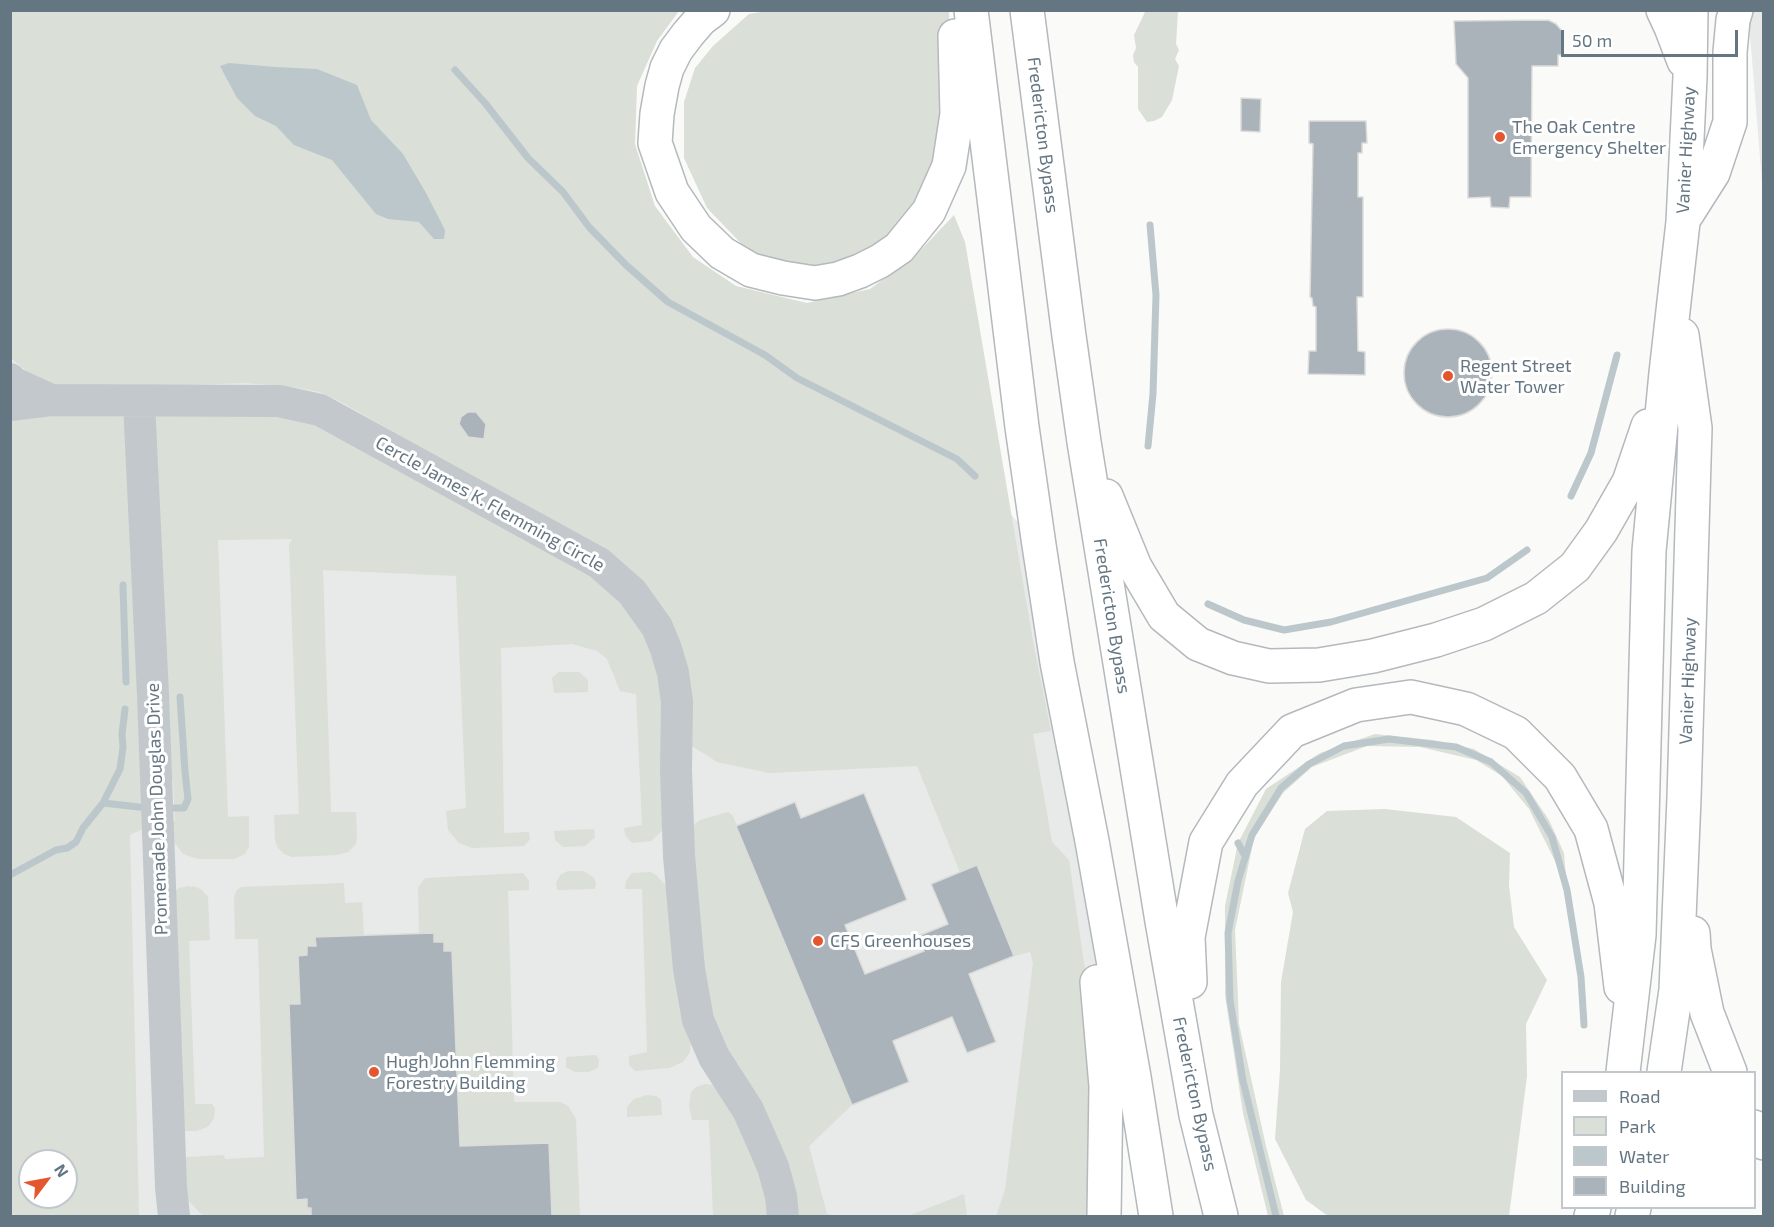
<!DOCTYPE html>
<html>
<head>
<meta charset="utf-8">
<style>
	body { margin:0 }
	#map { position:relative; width:1774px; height:1227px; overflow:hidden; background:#fafaf8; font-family:"Exo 2",sans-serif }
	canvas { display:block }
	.frame { position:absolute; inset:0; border:12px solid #657683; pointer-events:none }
	.legend { position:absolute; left:1561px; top:1071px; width:195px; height:138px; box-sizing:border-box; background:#fff; border:2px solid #c1c8cd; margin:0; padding:8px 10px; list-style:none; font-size:18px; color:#657683 }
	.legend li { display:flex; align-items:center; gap:12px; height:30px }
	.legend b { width:30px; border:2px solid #c1c8cd }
	.north { position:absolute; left:18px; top:1149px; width:60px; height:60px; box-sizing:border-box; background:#fff; border:2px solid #c1c8cd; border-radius:50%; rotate:58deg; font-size:16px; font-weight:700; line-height:24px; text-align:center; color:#657683 }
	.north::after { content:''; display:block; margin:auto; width:21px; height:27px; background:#e4572e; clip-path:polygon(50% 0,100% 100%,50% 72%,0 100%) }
	.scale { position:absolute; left:1561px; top:30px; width:177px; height:27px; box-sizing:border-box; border:3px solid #657683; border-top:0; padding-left:8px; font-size:18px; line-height:21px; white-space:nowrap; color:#657683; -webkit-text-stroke:4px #fff; paint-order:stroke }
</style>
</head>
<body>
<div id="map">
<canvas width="1774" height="1227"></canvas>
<div class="frame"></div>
<ul class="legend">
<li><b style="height:8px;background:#c3c8cc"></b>Road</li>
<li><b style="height:16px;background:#dadfd7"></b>Park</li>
<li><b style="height:16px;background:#bbc7cb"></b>Water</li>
<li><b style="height:16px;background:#aab3b9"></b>Building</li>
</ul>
<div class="north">N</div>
<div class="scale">50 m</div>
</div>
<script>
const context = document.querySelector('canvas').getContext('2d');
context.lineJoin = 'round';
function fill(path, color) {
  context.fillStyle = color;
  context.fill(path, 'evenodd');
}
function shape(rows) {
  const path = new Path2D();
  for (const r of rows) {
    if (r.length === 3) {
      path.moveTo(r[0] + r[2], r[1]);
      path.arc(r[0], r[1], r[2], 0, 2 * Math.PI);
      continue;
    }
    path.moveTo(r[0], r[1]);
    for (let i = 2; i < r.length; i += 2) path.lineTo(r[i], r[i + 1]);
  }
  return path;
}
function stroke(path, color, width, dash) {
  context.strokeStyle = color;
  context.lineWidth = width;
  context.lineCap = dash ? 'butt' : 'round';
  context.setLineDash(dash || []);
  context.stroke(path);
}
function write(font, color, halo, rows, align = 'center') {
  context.font = font + ' "Exo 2",sans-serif';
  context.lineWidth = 6;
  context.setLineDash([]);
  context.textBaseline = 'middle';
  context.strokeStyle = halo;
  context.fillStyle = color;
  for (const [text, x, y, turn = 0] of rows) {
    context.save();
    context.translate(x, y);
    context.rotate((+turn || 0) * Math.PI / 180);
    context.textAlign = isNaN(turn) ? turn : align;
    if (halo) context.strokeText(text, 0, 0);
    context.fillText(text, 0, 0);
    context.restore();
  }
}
const built = shape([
	[10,11,485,103,975,476,1039,545,1057,662,1097,974,1104,1216,11,1216],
	[30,1161,66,1161,66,1197,30,1197],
	[1748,11,1763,11,1763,194]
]);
const green = shape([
	[773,10,949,11,951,98,943,148,923,194,894,237,826,269,756,259,707,208,684,158,684,102,695,68,713,46,749,14],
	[1146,10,1178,11,1176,44,1179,50,1175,59,1179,66,1172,100,1162,117,1154,121,1147,122,1138,109,1138,67,1134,62,1133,55,1136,48,1134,35],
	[11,11,679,11,657,41,637,86,635,144,655,206,693,257,736,286,807,303,870,289,915,256,954,215,965,242,1034,647,1051,731,1033,734,1052,842,1069,860,1087,984,1092,1040,1092,1216,996,1216,1005,1190,1033,963,1030,952,1014,956,978,866,960,872,917,766,769,773,717,762,689,744,687,685,607,555,343,403,320,392,285,386,244,383,69,389,41,383,12,359],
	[139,402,157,822,130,835,139,1216,11,1216,11,405],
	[30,1161,66,1161,66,1197,30,1197],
	[175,412,306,417,584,570,612,592,641,626,659,666,665,714,664,829,651,841,632,843,625,835,624,828,642,825,636,694,620,691,607,659,597,651,572,644,501,648,504,833,529,832,530,839,524,846,472,848,459,843,448,830,446,811,466,808,456,576,323,570,331,812,356,812,357,835,356,844,348,852,337,855,291,857,284,854,278,848,275,840,274,815,299,814,289,545,292,539,218,540,228,817,249,816,249,847,245,854,234,859,198,859,183,854,169,835,168,822,175,821,173,781,165,781,151,423,157,416],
	[559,672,579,672,588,680,588,692,554,693,552,678],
	[1375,734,1433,740,1474,749,1520,777,1549,820,1564,853,1567,890,1555,861,1529,809,1502,776,1476,760,1420,747,1367,746,1312,767,1283,793,1254,838,1235,930,1239,1024,1266,1146,1284,1216,1268,1216,1243,1113,1225,995,1225,906,1238,843,1266,789,1320,753],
	[1385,809,1456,817,1510,853,1509,885,1514,927,1547,980,1526,1024,1527,1076,1509,1216,1328,1216,1306,1200,1275,1139,1280,1070,1281,982,1293,912,1288,893,1305,829,1327,811],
	[728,812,733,816,852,1105,809,1146,827,1214,840,1216,793,1216,706,1005,691,827,700,820],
	[594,829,595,837,585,846,563,847,555,840,554,831],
	[568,871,584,871,594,878,596,883,595,889,557,890,556,883,560,875],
	[650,872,656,875,670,890,691,1038,690,1052,683,1062,669,1068,635,1071,629,1065,629,1056,647,1052,642,889,625,889,626,881,632,873],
	[523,873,529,881,529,890,508,891,514,1102,560,1102,568,1106,576,1119,580,1216,552,1216,548,1143,450,1147,459,1140,452,951,444,951,444,942,434,942,419,934,418,888,425,878],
	[344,883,345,903,362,902,364,936,316,937,316,946,307,946,307,955,298,956,300,1004,289,1005,296,1199,307,1199,307,1208,311,1208,311,1216,203,1216,185,1197,181,1159,187,1157,224,1155,225,1159,264,1157,258,939,235,939,234,898,236,891,241,887],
	[188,886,196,887,202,890,208,897,210,940,189,941,195,1104,212,1104,215,1108,214,1118,209,1126,197,1131,185,1131,180,1127,174,892,179,888],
	[596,1055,599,1060,598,1068,588,1072,575,1072,566,1067,566,1057],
	[705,1084,714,1085,736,1116,761,1169,770,1216,713,1216,709,1120,692,1120,689,1106,691,1092,696,1087],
	[647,1095,656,1096,661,1100,662,1115,627,1117,627,1107,634,1099],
	[964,1194,967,1216,908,1216]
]);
const water = shape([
	[229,63,275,67,317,69,357,85,371,120,403,154,426,193,445,230,444,239,434,239,419,222,388,219,376,214,332,160,294,145,276,126,255,116,237,98,220,66]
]);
const stream = shape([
	[455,70,485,103,528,158,563,192,589,227,626,265,668,302,765,355,797,378,957,459,975,476],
	[1148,446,1153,394,1156,295,1150,225],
	[1571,496,1591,453,1617,355],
	[123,585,126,682],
	[1208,604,1244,620,1284,630,1331,622,1487,578,1527,550],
	[103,803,139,807],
	[174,808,184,808,188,799,185,772,180,697],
	[1238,843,1245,856],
	[10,875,56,850,67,848,76,842,83,828,103,803,120,769,123,747,122,734,125,709],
	[1276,1216,1243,1081,1230,1000,1228,933,1238,881,1252,835,1281,788,1309,764,1344,746,1389,739,1456,747,1491,762,1526,793,1552,837,1567,890,1581,977,1584,1025]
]);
const building = shape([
	[1548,20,1556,24,1562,31,1563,55,1558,55,1558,66,1532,66,1531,197,1510,197,1509,208,1491,207,1490,197,1468,198,1468,78,1456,64,1454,21,1548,20],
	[1241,98,1261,99,1260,132,1241,131,1241,98],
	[1309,121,1366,121,1367,143,1362,143,1362,153,1358,153,1358,197,1363,197,1363,297,1357,297,1358,351,1365,352,1365,375,1308,374,1309,351,1316,351,1316,307,1313,306,1312,298,1310,297,1313,144,1309,143,1309,121],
	[1448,373,44],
	[468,412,476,412,486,424,484,439,468,437,459,424,461,417,468,412],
	[864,793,907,900,845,925,865,974,924,951,918,936,948,924,931,884,977,865,1014,956,969,974,996,1042,967,1053,952,1017,893,1041,909,1082,852,1105,736,826,795,802,801,818,864,793],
	[434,933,434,942,444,942,444,951,452,951,460,1146,549,1143,552,1216,311,1216,311,1208,307,1208,307,1199,296,1200,289,1004,300,1004,298,956,307,955,307,946,316,946,315,937,434,933]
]);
const minor = shape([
	[10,379,14,383,51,400],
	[139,402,153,695,171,1187,174,1216],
	[10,405,51,400,279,401,320,410,599,563,632,592,657,627,666,649,673,673,677,702,676,770,679,856,689,969,698,1020,714,1057,748,1110,764,1146,773,1167,781,1196,783,1216]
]);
const highway = shape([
	[713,10,701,19,688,34,676,50,667,68,662,86,657,114,655,143,672,192,696,228,722,253,751,270,783,278,815,283,838,279,860,271,880,261,899,248,929,211,949,166,957,114,955,36],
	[971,10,1022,427,1039,545,1057,662,1092,841,1134,1077,1156,1216],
	[1027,10,1069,336,1084,442,1162,921,1196,1115,1221,1216],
	[1663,10,1671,27,1684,61],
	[1685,217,1713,173,1730,122,1730,52,1733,20,1736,10],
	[1106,496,1135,567,1164,616,1198,644,1233,658,1269,666,1319,665,1373,656,1436,640,1484,624,1536,598,1575,567,1601,531,1629,482,1648,426],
	[1693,933,1694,949,1707,1013,1730,1072],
	[1097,982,1106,1086,1104,1216],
	[1190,982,1188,937,1206,842,1242,784,1292,731,1356,705,1411,697,1466,709,1516,733,1560,777,1591,829,1611,903,1621,987],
	[1623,1072,1639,935,1649,551,1666,373,1683,222,1690,77,1691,10],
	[1664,1072,1676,990,1684,798,1695,428,1682,335],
	[1754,1127,1764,1143],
	[1591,1216,1594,1208],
	[1632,1216,1634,1208]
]);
const markers = [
	[1500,137,6,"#e4572e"],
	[1448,376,6,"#e4572e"],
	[818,941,6,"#e4572e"],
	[374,1072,6,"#e4572e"]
];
const poiNames = [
	["The Oak Centre",1512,127],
	["Emergency Shelter",1512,148],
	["Regent Street",1460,366],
	["Water Tower",1460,387],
	["CFS Greenhouses",830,941],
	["Hugh John Flemming",386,1062],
	["Forestry Building",386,1083]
];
const streetNames = [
	["Fredericton Bypass",1043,135,83],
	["Vanier Highway",1686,150,-87],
	["Cercle James K. Flemming Circle",490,504,29],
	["Fredericton Bypass",1112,616,81],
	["Vanier Highway",1688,681,-88],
	["Promenade John Douglas Drive",157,809,-92],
	["Fredericton Bypass",1195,1094,78]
];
fill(built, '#e8e9e9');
fill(green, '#dadfd7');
fill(water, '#bbc7cb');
stroke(stream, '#bbc7cb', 7);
fill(building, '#aab3b9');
stroke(building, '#dcdcda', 1.5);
stroke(highway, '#b4b9bd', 36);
stroke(minor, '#c3c8cc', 32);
stroke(highway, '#fff', 33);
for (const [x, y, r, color] of markers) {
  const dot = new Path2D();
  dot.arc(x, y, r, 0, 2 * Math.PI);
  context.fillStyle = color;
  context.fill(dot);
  stroke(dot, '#fff', 2);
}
write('18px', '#657683', '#fff', poiNames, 'left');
write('18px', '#657683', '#fff', streetNames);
</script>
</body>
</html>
